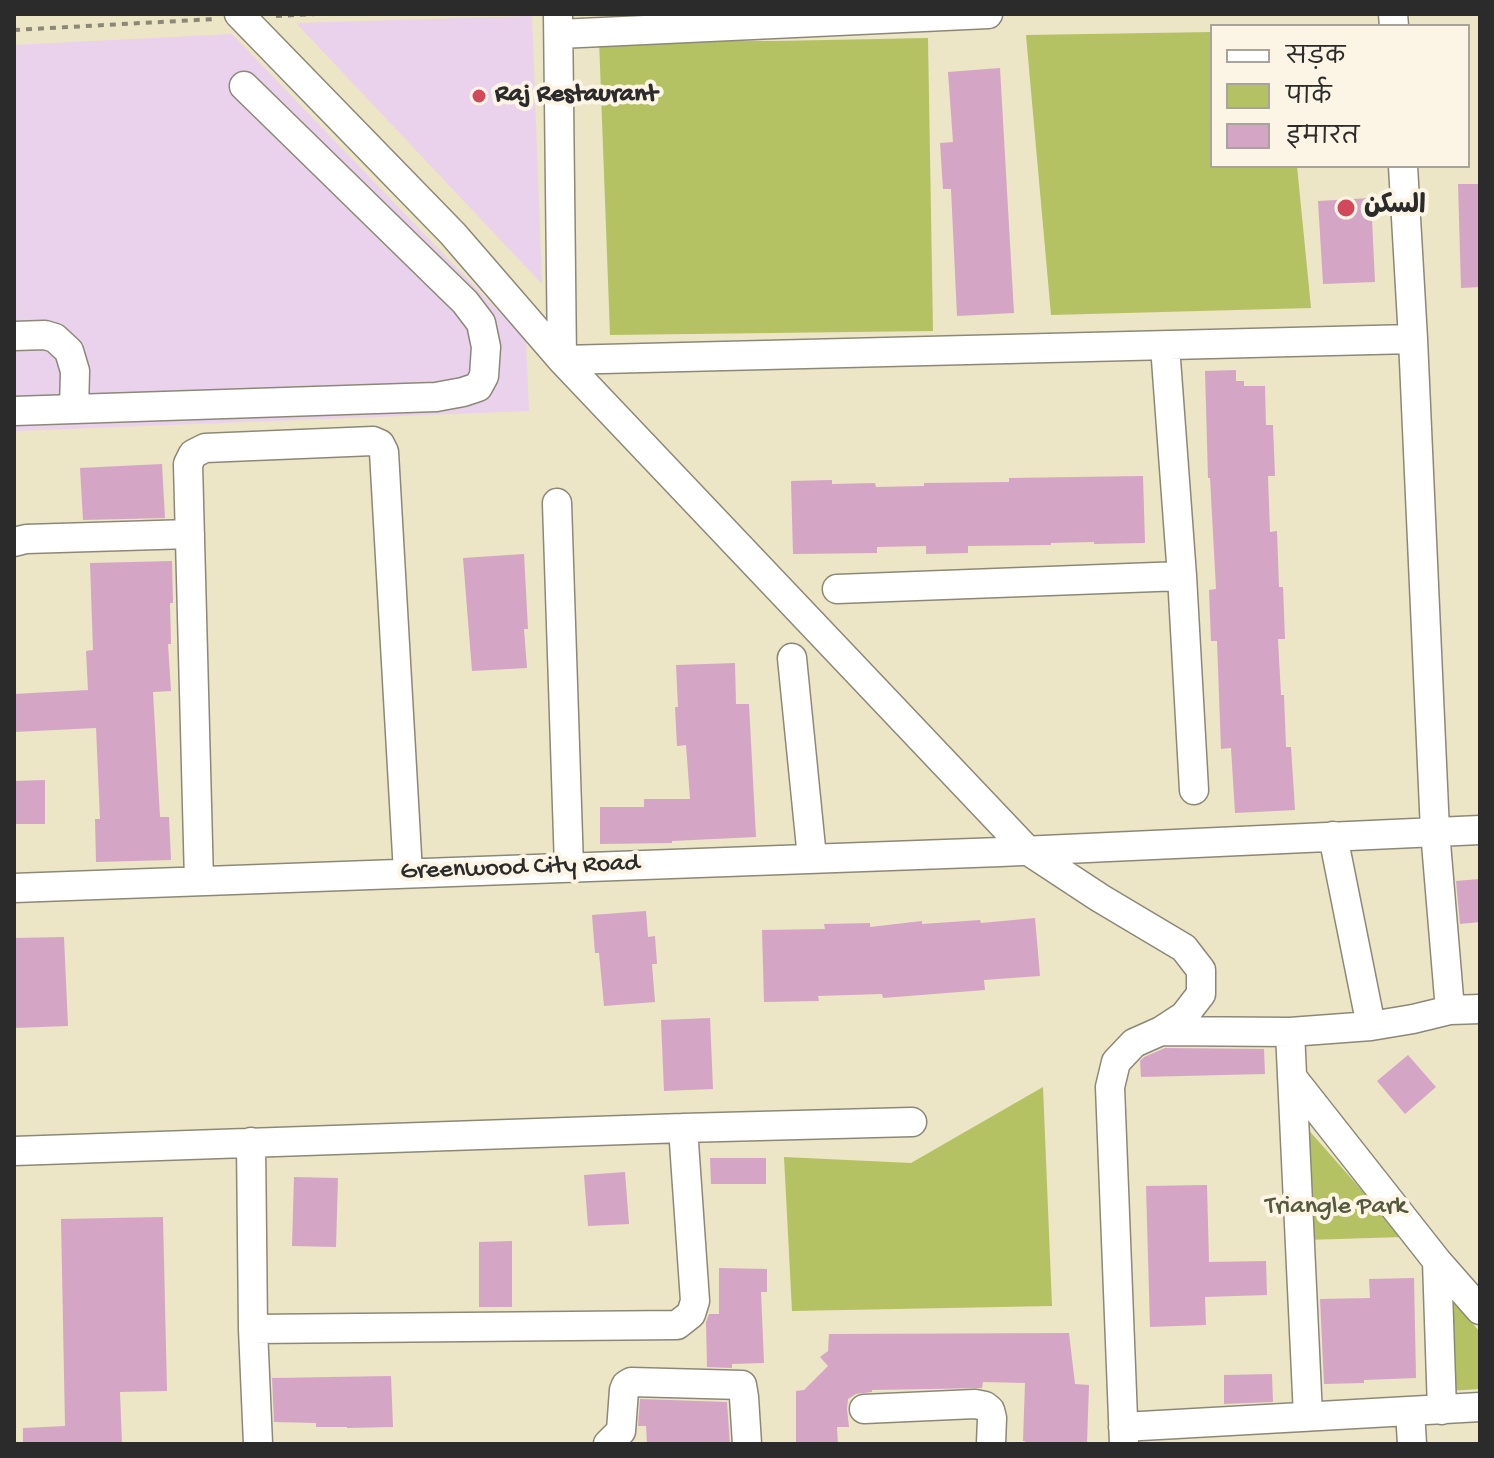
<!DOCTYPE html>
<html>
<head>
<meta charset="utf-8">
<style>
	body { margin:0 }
	#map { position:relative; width:1494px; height:1458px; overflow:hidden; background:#ece5c6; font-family:"Gochi Hand","Playpen Sans Deva",sans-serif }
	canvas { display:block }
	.frame { position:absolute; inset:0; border:16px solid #2b2b2b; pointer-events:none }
	.legend { position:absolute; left:1210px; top:24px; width:260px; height:144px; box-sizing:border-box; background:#fcf5e5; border:2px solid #a8a49b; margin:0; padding:10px 14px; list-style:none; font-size:24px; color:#2b2b2b }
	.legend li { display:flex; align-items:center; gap:16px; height:40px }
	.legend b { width:40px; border:2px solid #a8a49b }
</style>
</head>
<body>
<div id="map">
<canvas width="1494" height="1458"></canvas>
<div class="frame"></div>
<ul class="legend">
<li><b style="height:10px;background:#fff"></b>सड़क</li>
<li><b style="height:22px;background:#b4c264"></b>पार्क</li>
<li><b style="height:22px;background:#d5a5c6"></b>इमारत</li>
</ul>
</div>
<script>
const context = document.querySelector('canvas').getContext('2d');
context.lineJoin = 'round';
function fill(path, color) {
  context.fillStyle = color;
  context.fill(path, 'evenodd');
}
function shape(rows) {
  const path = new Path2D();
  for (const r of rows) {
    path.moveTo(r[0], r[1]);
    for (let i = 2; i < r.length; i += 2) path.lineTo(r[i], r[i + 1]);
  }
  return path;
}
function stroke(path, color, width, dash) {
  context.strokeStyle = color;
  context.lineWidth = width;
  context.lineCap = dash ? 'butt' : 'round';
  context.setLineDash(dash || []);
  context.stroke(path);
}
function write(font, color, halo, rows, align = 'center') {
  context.font = font + ' "Gochi Hand","Playpen Sans Arabic",sans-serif';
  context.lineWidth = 8;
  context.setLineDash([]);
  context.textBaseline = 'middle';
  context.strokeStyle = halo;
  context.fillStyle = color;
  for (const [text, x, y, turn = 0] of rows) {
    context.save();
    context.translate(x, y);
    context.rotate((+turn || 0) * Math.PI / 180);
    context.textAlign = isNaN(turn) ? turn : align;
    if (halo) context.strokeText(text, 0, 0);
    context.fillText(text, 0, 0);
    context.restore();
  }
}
const built = shape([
	[532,16,542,284,296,23],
	[232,34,526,340,529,411,14,431,14,45]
]);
const green = shape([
	[1212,32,1212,166,1297,166,1311,308,1051,315,1026,35],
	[928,38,933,331,610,335,599,40,775,41],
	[1043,1087,1052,1306,792,1311,784,1157,911,1163],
	[1298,1118,1403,1237,1306,1240],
	[1439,1285,1480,1332,1480,1389,1448,1391]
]);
const building = shape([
	[1000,68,1014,313,957,316,951,189,943,189,940,143,953,142,948,72],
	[1458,184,1480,184,1480,287,1461,288],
	[1371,198,1375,282,1323,284,1318,201],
	[1236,370,1236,381,1244,381,1244,386,1265,386,1266,425,1273,425,1275,476,1268,476,1270,532,1277,531,1279,587,1283,587,1285,639,1278,639,1281,695,1284,695,1286,747,1291,747,1295,810,1235,813,1231,748,1221,749,1217,641,1211,641,1209,590,1216,589,1210,478,1208,478,1205,371],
	[162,464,165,518,83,520,80,468],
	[1143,476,1145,543,1094,544,1094,542,1051,543,1051,545,968,546,968,553,926,554,926,546,877,547,877,553,793,554,791,481,832,480,832,484,875,483,876,487,924,486,924,483,1009,482,1009,478],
	[524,554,528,629,524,629,527,668,472,671,463,558],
	[172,561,173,603,170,603,171,644,168,644,171,691,153,692,160,817,169,817,171,860,96,862,95,819,100,819,96,728,14,732,14,694,88,690,86,651,93,650,90,563],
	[735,663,736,704,749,704,756,837,672,841,672,843,600,844,600,807,644,807,644,799,690,799,686,745,677,746,675,707,678,707,676,665],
	[45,780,45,824,14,824,14,781],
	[1479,879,1480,922,1460,924,1456,881],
	[646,911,648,937,655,936,657,964,652,964,655,1002,604,1006,599,953,595,953,592,915],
	[1035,918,1040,976,984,980,985,990,883,998,882,994,818,996,819,1001,764,1002,762,930,825,929,824,924,870,923,870,927,922,921,922,924,980,920,981,923],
	[64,937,68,1026,14,1028,14,938],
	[710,1018,713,1089,664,1091,661,1020],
	[1165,1048,1264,1049,1265,1074,1141,1077,1140,1061,1144,1057],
	[1408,1055,1436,1087,1405,1114,1377,1081],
	[710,1158,766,1158,766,1184,711,1184],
	[625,1172,629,1224,588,1226,584,1175],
	[294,1177,338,1178,336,1247,292,1246],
	[1207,1185,1209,1262,1266,1261,1267,1295,1205,1297,1206,1325,1150,1327,1146,1186],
	[163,1217,167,1391,120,1392,122,1444,23,1444,23,1428,65,1426,61,1219],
	[512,1241,512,1307,479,1307,479,1242],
	[719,1268,767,1269,767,1292,761,1292,764,1363,732,1364,732,1368,707,1367,706,1322,709,1314,719,1314],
	[1414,1278,1416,1378,1364,1380,1364,1383,1324,1384,1320,1299,1370,1298,1369,1279],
	[1069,1333,1075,1384,1089,1385,1087,1444,1024,1444,1025,1441,1023,1441,1025,1383,983,1382,982,1388,872,1390,872,1392,856,1394,848,1399,847,1409,849,1427,837,1427,838,1444,796,1444,796,1391,804,1390,828,1366,820,1357,828,1351,829,1334],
	[1272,1374,1273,1402,1224,1404,1224,1375],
	[391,1376,393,1427,347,1428,347,1427,316,1427,316,1423,274,1422,272,1378],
	[640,1399,727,1402,730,1444,647,1444,646,1426,638,1426]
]);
const path = shape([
	[276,16,316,14],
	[14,30,215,19]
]);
const minor = shape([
	[239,14,453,234,562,360,1027,850,1100,898,1184,948,1201,970,1201,994,1184,1016,1161,1031,1134,1043,1116,1062,1110,1087,1124,1444],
	[558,14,562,360],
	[1393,14,1394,26],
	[559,34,988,14],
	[1403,166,1413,339,1435,831,1450,1010],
	[14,336,45,335,55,338,69,351,75,371,74,409],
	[1165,346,1182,576,1194,790],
	[562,360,1413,339],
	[14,411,436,397,463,392,478,387,484,376,486,347,481,323,465,302,244,86],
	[557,503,569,867],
	[14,542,26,539,190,534],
	[837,589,1182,576],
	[792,658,812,858],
	[1333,836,1371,1026],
	[199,881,188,464,193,454,205,448,373,441,380,444,384,452,408,873],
	[14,888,1000,852,1480,830],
	[1161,1031,1290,1032,1371,1026,1413,1019,1450,1010,1480,1009],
	[1290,1032,1308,1416],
	[1292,1077,1437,1261,1480,1310],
	[251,1142,253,1329,258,1444],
	[14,1151,683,1128,912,1122],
	[1437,1261,1442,1410],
	[253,1329,677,1325,691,1314,695,1301,683,1128],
	[864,1409,975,1404,985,1406,990,1410,992,1418,991,1444],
	[1410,1411,1412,1444],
	[1123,1427,1480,1407],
	[608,1444,621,1431,624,1390,626,1385,631,1382,742,1385,744,1397,747,1444]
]);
const markers = [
	[479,96,8,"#d1495b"],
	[1346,208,10,"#d1495b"]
];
const poiNames = [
	["Raj Restaurant",495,96],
	["السكن",1364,208]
];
const streetNames = [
	["Greenwood City Road",520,869,-2]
];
const parkNames = [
	["Triangle Park",1336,1208]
];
fill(built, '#ead1ec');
fill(green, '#b4c264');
fill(building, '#d5a5c6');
stroke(minor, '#8c8878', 31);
stroke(path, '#8c8878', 4, [6, 6]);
stroke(minor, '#fff', 28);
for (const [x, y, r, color] of markers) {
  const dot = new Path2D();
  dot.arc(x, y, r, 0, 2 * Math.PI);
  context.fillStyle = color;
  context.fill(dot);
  stroke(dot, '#fcf5e5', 3);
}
write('bold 26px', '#2b2b2b', '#fcf5e5', poiNames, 'left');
write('26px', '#2b2b2b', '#fcf5e5', streetNames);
write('26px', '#54583c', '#fcf5e5', parkNames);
</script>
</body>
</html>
